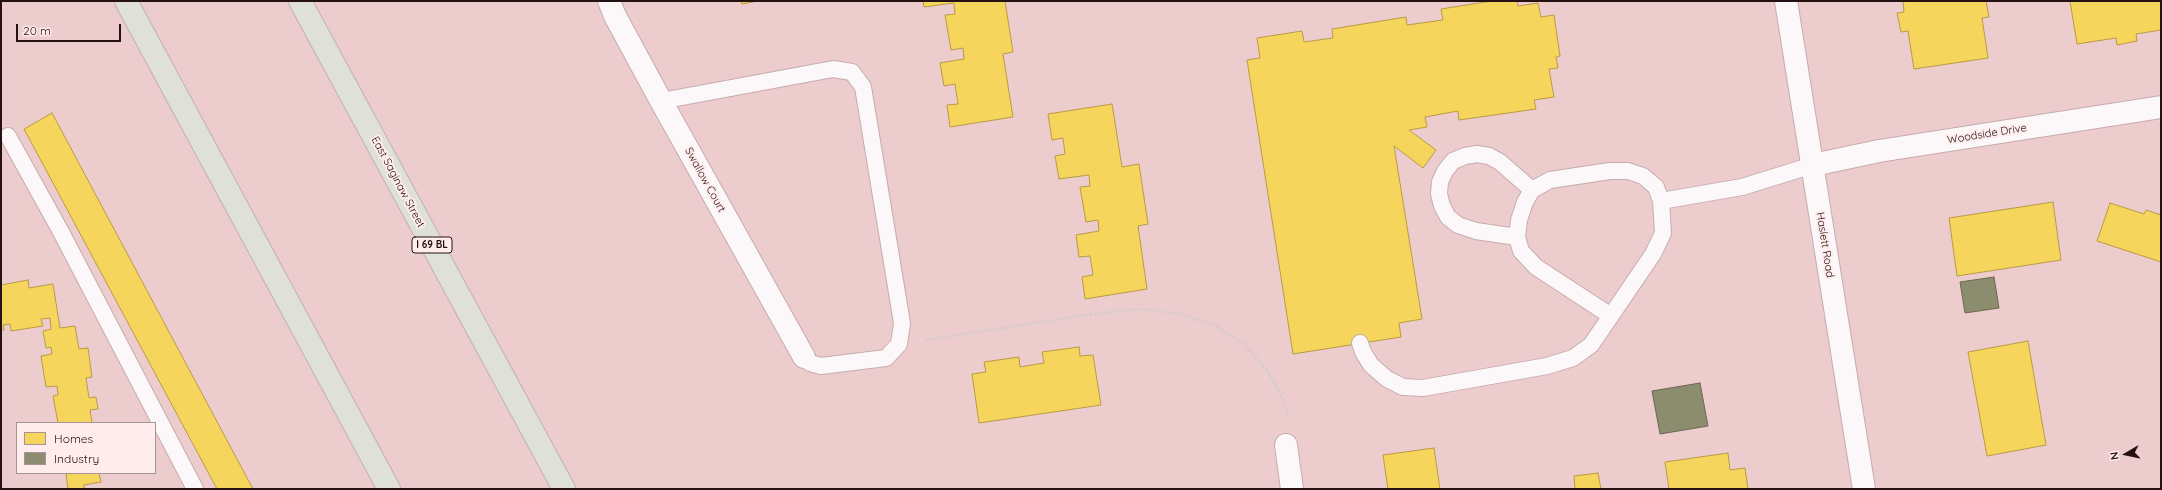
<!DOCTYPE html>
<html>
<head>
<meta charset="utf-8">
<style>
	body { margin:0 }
	#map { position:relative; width:2162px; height:490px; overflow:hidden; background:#edcccd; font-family:Quicksand,sans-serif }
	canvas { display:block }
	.frame { position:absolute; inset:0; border:2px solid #261112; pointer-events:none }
	.legend { position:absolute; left:16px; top:422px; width:140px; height:52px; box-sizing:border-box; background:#ffecec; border:1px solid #a89495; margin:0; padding:5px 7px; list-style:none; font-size:12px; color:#261112 }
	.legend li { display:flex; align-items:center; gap:8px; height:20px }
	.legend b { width:20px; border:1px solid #a89495 }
	.north { position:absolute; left:2106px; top:434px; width:40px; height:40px; -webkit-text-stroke:3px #ffecec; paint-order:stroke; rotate:261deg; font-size:11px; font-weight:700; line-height:16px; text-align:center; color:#261112 }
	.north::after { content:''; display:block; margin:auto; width:14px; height:18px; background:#261112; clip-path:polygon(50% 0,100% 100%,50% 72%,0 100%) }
	.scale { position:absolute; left:16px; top:24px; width:105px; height:18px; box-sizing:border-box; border:2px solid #261112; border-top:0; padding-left:5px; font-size:12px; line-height:14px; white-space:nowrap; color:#261112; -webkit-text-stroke:3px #ffecec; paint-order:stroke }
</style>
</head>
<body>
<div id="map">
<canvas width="2162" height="490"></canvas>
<div class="frame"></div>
<ul class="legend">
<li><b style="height:11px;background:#f6d55c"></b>Homes</li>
<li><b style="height:11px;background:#8c8c6e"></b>Industry</li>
</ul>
<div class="north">N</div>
<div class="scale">20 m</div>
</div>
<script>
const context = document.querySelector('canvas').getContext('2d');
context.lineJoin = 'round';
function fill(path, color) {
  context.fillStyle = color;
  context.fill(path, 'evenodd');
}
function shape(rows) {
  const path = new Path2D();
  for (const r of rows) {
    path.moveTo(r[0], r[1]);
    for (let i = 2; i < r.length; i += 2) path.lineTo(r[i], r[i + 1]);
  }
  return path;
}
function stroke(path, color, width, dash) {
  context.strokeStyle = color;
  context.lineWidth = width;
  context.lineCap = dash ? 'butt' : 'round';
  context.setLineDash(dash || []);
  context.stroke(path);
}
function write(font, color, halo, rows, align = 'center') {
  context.font = font + ' Quicksand,sans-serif';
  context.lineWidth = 4;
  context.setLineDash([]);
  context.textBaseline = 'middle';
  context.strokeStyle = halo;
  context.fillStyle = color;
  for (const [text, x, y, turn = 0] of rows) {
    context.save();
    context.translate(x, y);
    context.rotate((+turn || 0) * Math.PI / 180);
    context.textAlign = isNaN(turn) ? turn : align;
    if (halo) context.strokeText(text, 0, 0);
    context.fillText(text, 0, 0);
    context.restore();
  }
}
const homes = shape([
	[741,1,758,1,742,4,741,1],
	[923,1,1005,1,1013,52,1003,54,1013,117,950,127,947,105,958,104,955,84,944,86,940,63,964,59,963,48,951,50,945,15,955,14,954,3,924,7,923,1],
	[1492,1,1517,1,1518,6,1538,3,1541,17,1554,15,1560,56,1556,57,1558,68,1549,69,1554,97,1534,100,1536,109,1459,120,1458,111,1425,117,1427,127,1409,130,1436,150,1423,168,1394,146,1422,319,1399,323,1401,337,1293,354,1247,60,1260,58,1257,38,1302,31,1304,42,1333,38,1332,29,1406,17,1407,25,1443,20,1441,9,1492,1],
	[1903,1,1986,1,1989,17,1982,18,1988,58,1914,69,1908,31,1901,32,1897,13,1904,12,1903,1],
	[2070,1,2161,1,2161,30,2136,34,2137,41,2117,45,2116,38,2077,44,2070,1],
	[1112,104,1122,167,1139,164,1148,224,1138,226,1147,289,1085,299,1082,277,1093,275,1090,256,1079,257,1076,235,1099,231,1098,220,1086,222,1080,187,1090,186,1089,175,1059,179,1055,156,1065,154,1063,138,1052,140,1048,114,1112,104],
	[52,113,253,489,217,489,24,129,52,113],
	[2053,202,2061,260,1957,276,1949,218,2053,202],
	[2110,203,2144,214,2146,210,2161,215,2161,262,2097,241,2110,203],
	[28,280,29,288,53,284,60,328,75,326,79,349,88,348,92,377,86,378,89,398,96,397,98,409,90,410,92,423,58,423,53,396,58,395,57,386,46,387,41,356,52,354,51,347,46,348,43,331,51,329,50,318,41,319,43,326,11,331,10,324,3,325,4,330,1,330,1,285,28,280],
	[2028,341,2046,445,1987,456,1968,352,2028,341],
	[1079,347,1080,356,1093,355,1101,405,979,423,972,374,986,372,984,362,1019,357,1020,367,1044,363,1042,352,1079,347],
	[1434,448,1440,489,1388,489,1383,455,1434,448],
	[1728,453,1730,470,1745,468,1748,489,1669,489,1665,462,1728,453],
	[71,473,99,473,101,482,84,485,84,489,68,489,66,474,71,473],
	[1598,473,1601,489,1575,489,1574,476,1598,473]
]);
const industry = shape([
	[1994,277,1999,308,1965,313,1960,282,1994,277],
	[1700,383,1708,426,1660,434,1652,391,1700,383]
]);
const path = shape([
	[926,340,1092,314,1141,309,1178,314,1216,326,1244,344,1267,370,1284,401,1288,416]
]);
const service = shape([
	[661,101,833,69,852,72,863,87,902,323,899,344,886,358,821,366,810,363,804,357],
	[8,136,61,232,195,489],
	[1517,237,1476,231,1458,225,1448,217,1442,206,1439,194,1440,182,1445,171,1453,161,1465,156,1477,154,1489,156,1500,162,1532,190],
	[1611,316,1536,267,1521,251,1517,237,1519,220,1525,202,1532,190,1550,180,1610,171,1628,171,1643,176,1656,187,1661,201],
	[1360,343,1363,352,1371,365,1387,379,1403,387,1423,388,1547,366,1573,358,1591,345,1653,254,1663,233,1661,201,1742,187,1813,165]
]);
const minor = shape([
	[609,1,615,16,661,101,804,357],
	[1813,165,1879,151,2161,107],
	[1286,445,1292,489]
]);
const secondary = shape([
	[1786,1,1864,489]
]);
const primary = shape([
	[126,1,389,489],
	[300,1,564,489]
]);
const shields = [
	[432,245,40]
];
const shieldNames = [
	["I 69 BL",432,245]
];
const streetNames = [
	["Woodside Drive",1987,134,-9],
	["Swallow Court",705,180,61],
	["East Saginaw Street",398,182,62],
	["Haslett Road",1825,245,81]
];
fill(homes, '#f6d55c');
stroke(homes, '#b89a46', 1);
fill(industry, '#8c8c6e');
stroke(industry, '#6d6752', 1);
stroke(service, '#c6acad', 18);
stroke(minor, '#c6acad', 24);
stroke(secondary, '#c6acad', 24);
stroke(primary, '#c1b0b0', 24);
stroke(path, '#d6cccc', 2.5, [3, 2]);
stroke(service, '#fcf7f8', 16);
stroke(minor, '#fcf7f8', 22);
stroke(secondary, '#fcf7f8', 22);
stroke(primary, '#dfe0d8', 22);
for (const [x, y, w] of shields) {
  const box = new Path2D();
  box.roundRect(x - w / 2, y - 8, w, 16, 3);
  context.fillStyle = '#ffecec';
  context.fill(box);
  stroke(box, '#261112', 1);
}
write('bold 10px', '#261112', null, shieldNames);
write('11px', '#261112', '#ffecec', streetNames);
</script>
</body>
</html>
